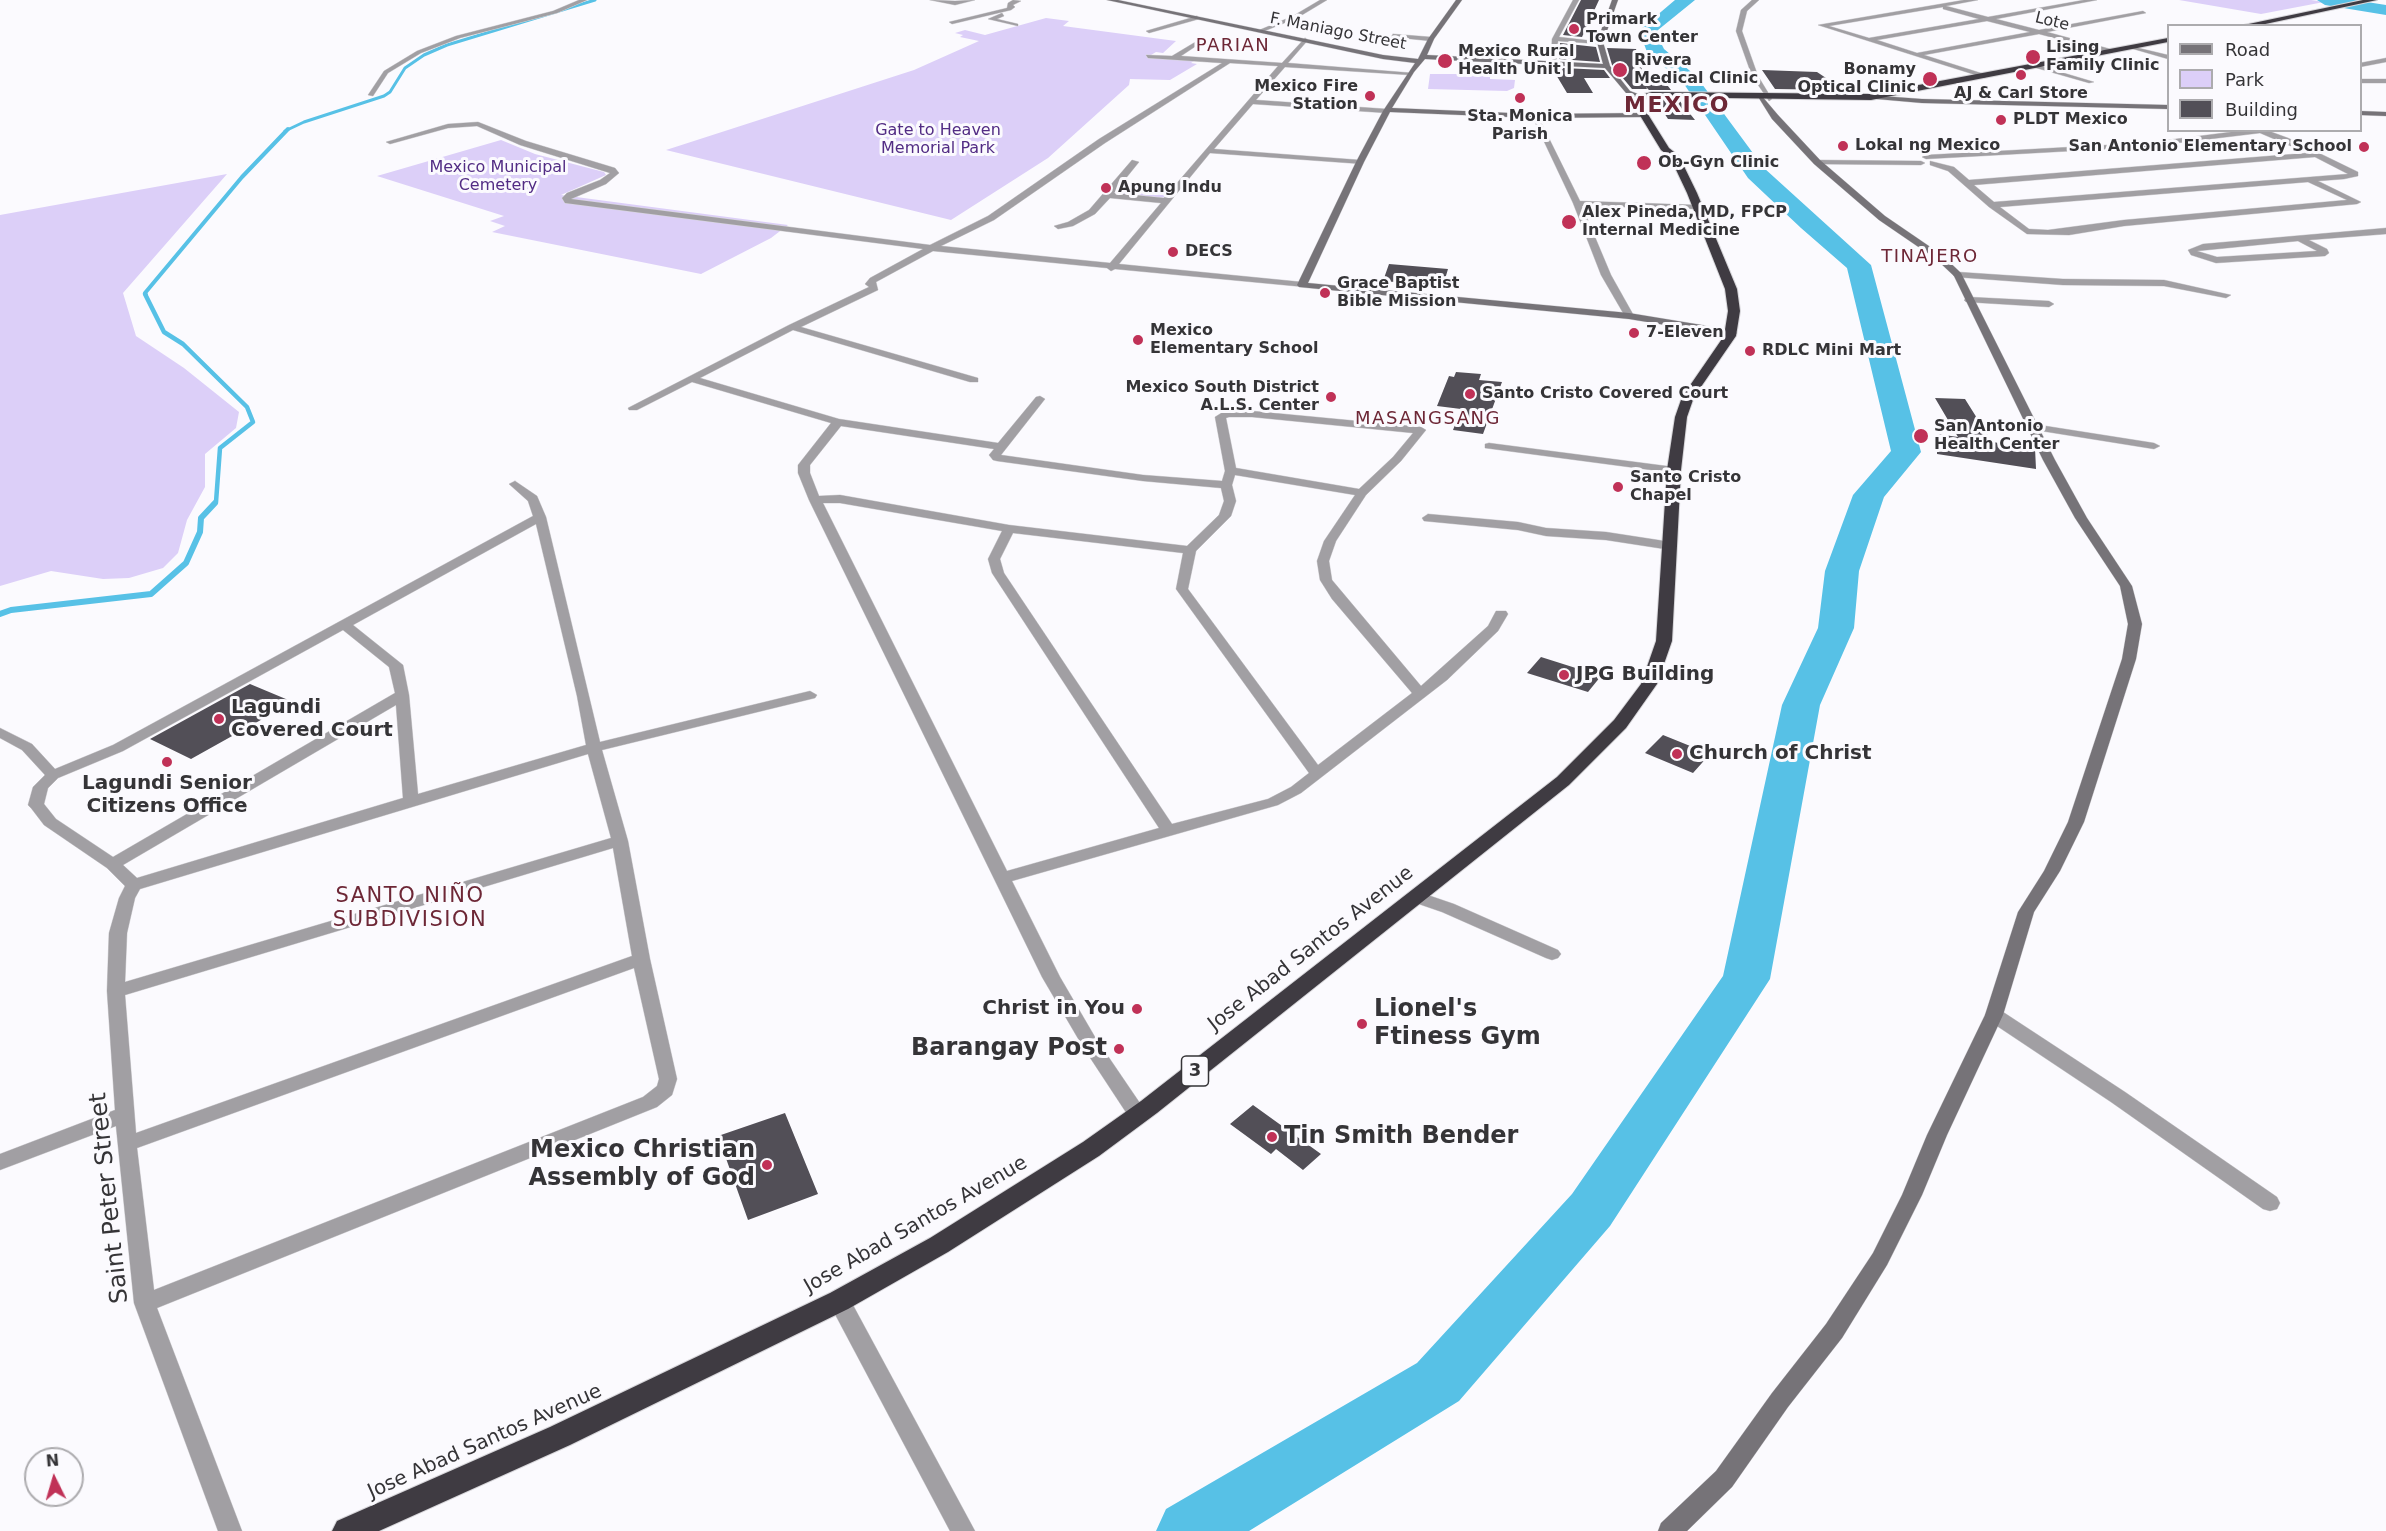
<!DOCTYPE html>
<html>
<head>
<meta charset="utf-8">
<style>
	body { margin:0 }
	#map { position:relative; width:2386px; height:1531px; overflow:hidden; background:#fbfafe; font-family:"DejaVu Sans",sans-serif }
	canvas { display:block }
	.legend { position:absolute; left:2167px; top:24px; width:195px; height:108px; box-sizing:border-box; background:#fbfafe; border:2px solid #acabae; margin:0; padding:8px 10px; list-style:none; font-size:18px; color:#353437 }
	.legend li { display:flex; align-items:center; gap:12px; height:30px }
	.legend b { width:30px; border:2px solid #acabae }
	.north { position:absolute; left:24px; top:1447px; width:60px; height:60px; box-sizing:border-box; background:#fbfafe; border:2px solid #acabae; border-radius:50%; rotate:355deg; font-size:16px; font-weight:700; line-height:24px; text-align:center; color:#353437 }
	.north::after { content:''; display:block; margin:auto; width:21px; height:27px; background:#c03157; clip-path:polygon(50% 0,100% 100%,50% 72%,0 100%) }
</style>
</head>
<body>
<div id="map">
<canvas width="2386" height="1531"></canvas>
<ul class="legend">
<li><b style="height:8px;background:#767378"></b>Road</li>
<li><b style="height:16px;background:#dccff8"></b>Park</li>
<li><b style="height:16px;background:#524f57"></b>Building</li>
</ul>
<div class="north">N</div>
</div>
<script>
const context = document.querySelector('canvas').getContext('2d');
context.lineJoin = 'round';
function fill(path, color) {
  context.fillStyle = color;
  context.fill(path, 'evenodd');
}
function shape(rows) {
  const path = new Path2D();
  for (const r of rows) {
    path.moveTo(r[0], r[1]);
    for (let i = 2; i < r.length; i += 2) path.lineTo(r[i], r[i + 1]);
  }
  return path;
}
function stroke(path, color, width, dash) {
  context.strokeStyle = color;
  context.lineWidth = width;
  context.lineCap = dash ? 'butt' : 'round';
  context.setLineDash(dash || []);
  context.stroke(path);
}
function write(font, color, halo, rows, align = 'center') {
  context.font = font + ' "DejaVu Sans",sans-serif';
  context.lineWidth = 6;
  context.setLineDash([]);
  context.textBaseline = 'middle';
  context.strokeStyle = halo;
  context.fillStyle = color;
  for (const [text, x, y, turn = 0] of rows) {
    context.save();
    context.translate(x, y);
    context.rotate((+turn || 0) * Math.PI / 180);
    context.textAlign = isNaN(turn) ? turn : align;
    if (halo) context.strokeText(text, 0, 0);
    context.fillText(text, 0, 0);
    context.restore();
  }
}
const green = shape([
	[2179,0,2311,0,2324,2,2261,14],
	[1046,18,1069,21,1063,26,1176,41,1163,53,1156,52,1151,55,1197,59,1191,63,1197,64,1170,80,1130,79,1129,85,1048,158,951,220,666,150,914,70,979,41,960,37,963,35,955,33,965,30,985,35],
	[1430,74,1490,74,1490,79,1515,80,1514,88,1507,91,1428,89],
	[501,140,535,154,604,172,606,175,561,195,788,225,771,238,701,274,492,232,505,226,490,221,504,216,377,176],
	[227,174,123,293,136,336,184,368,239,412,236,428,205,454,205,487,187,520,178,553,163,568,129,578,103,579,51,571,0,586,0,215],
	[1120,183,1175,189,1167,198,1110,193]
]);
const streamFar3 = shape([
	[285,131,304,122,384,96,390,92,405,68,424,55,447,45,595,0]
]);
const streamFar2 = shape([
	[146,295,145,293,242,177,288,129]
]);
const streamFar1 = shape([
	[145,294,164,332,183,344,247,407,253,422,220,448,216,502,214,504]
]);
const stream = shape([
	[0,614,11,610,151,594,186,563,200,532,201,518,215,503]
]);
const river = shape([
	[1675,0,1695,0,1658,30,1656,33,1664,49,1696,76,1764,168,1871,265,1921,452,1884,497,1859,571,1854,628,1820,705,1770,979,1610,1226,1459,1401,1249,1531,1156,1531,1166,1509,1417,1363,1572,1194,1723,976,1782,705,1818,628,1825,571,1853,495,1891,451,1847,268,1801,228,1748,178,1684,84,1647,52,1640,33,1642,28,1675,0],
	[2317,0,2354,0,2386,5,2386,15,2325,5,2317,0]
]);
const building = shape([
	[1581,0,1599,0,1582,37,1563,35],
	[1560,43,1596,47,1600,62,1559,59],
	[1607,48,1636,49,1643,73,1658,73,1671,90,1649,90,1646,87,1647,89,1632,89,1612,65],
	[1543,67,1604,70,1610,78,1584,78,1593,93,1567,93,1555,73,1540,73],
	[1762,70,1817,72,1844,90,1775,89],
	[1655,99,1679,100,1695,120,1668,119],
	[1389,264,1448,269,1443,286,1383,281],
	[1456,372,1481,374,1479,380,1502,382,1483,434,1453,430,1461,409,1437,406,1449,376,1454,377],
	[1935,398,1965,399,1992,442,2035,448,2036,469,1937,454,1937,434,1958,437],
	[1541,657,1601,676,1588,692,1527,673],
	[250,684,293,702,191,759,150,739],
	[1663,735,1710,754,1693,773,1645,753],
	[1253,1105,1321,1154,1303,1170,1276,1149,1271,1154,1230,1124],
	[785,1113,818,1194,748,1220,718,1136]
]);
const street = shape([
	[579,0,587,0,557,13,460,38,421,53,388,73,373,96,368,95,384,71,417,51,456,36,553,11,579,0],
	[930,0,955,1,975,0,955,5,930,0],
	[1013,0,1021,1,1013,5,1015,7,1011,10,952,24,949,22,1007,8,1008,3,1013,0],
	[1320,0,1327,0,1297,18,1262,32,1257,31,1293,16,1320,0],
	[1573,0,1579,0,1559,37,1603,42,1600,44,1558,41,1556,63,1551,64,1552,39,1573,0],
	[1752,0,1759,0,1747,11,1742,31,1758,76,1772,99,1769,101,1752,76,1736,31,1741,10,1752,0],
	[1964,0,1978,0,1946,6,1988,17,2084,0,2097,0,1996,19,2039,30,2143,11,2146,13,2047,32,2114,50,2112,53,2039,34,1924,55,1987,75,1985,78,1818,25,1964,0],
	[1943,7,1943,9,1979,19,1869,38,1829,26,1943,7],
	[1987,21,2030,32,1917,53,1877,40,1987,21],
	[1002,13,1004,16,997,19,1018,24,1018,26,988,19,1002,13],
	[1197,16,1199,19,1149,33,1146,31,1197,16],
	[1393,34,1431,37,1434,39,1431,41,1391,37,1393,34],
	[1305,38,1308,40,1288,63,1413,73,1410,75,1285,67,1256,100,1387,109,1391,111,1387,113,1253,104,1214,149,1360,160,1363,160,1363,164,1210,153,1119,264,1302,282,1307,285,1305,287,1115,269,1111,271,1107,268,933,251,876,282,878,290,801,327,978,378,978,382,970,382,793,330,700,378,839,419,998,443,1036,397,1040,396,1045,399,1001,455,1143,475,1222,481,1225,471,1215,417,1223,412,1252,411,1421,427,1426,430,1401,461,1366,495,1336,541,1329,561,1332,580,1421,686,1488,626,1496,611,1506,611,1508,614,1498,631,1447,680,1301,793,1278,805,1012,881,1060,977,1095,1037,1148,1115,1145,1120,1138,1122,1131,1120,1083,1047,1042,977,809,500,798,473,798,465,831,423,692,382,637,410,629,410,628,408,789,325,869,287,865,284,870,278,923,249,565,203,562,198,567,193,600,180,610,173,520,145,477,126,448,128,390,144,386,142,448,124,478,122,526,141,615,168,619,173,606,184,571,199,930,245,988,216,1099,139,1222,63,1148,58,1146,55,1172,56,1197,41,1199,44,1181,56,1282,63,1305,38],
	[1230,63,1278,66,1164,198,1114,193,1139,162,1132,160,1089,210,1068,222,1054,226,1058,229,1073,226,1095,214,1110,198,1161,203,1110,263,941,246,994,220,1105,143,1230,63],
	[1229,417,1252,417,1413,433,1393,457,1359,489,1236,468,1226,418,1229,417],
	[841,426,994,449,989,455,993,460,997,461,1143,481,1221,488,1224,501,1219,515,1187,546,1009,525,840,495,819,496,810,473,810,465,841,426],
	[1235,475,1355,495,1324,541,1317,561,1320,580,1332,599,1412,693,1318,765,1188,589,1196,551,1231,516,1236,501,1232,485,1235,475],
	[823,503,840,503,1002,531,988,559,992,573,1159,828,1007,871,823,503],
	[1013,533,1183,553,1176,589,1309,773,1291,787,1268,799,1172,824,1004,573,1000,559,1013,533],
	[2130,46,2168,55,2168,59,2130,48,2130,46],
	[2386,58,2386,62,2360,67,2360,63,2386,58],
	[2033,65,2037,65,2094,82,2089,83,2033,67,2033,65],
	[2360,79,2386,79,2386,83,2360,83,2360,79],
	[1531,114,1538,116,1580,201,1697,205,1701,207,1697,209,1582,206,1611,275,1634,316,1632,318,1626,318,1601,275,1573,203,1531,114],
	[2247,130,2266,130,2288,138,2358,172,2358,176,2344,179,2318,181,2361,202,2357,204,2124,226,2069,235,2027,234,1989,207,1948,171,1930,165,1930,161,1954,167,1969,180,2307,153,2260,133,2144,147,1926,159,1922,157,1926,155,2144,143,2247,130],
	[2315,157,2348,174,1994,202,1974,185,2315,157],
	[2308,182,2347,200,2124,220,2048,230,2029,229,2000,207,2308,182],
	[1817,160,1921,161,1925,163,1921,165,1814,164,1814,160,1817,160],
	[2386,228,2386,234,2309,240,2327,249,2329,253,2325,256,2216,263,2191,255,2188,250,2203,244,2386,228],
	[2298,241,2317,251,2217,257,2197,251,2298,241],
	[1958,272,2063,279,2164,280,2231,295,2226,298,2164,286,2063,285,1955,277,1953,275,1958,272],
	[1969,297,2049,301,2054,304,2049,307,1966,302,1964,300,1969,297],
	[2033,424,2154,443,2160,446,2154,449,2029,429,2029,425,2033,424],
	[1489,443,1674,467,1680,470,1674,473,1485,448,1485,444,1489,443],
	[515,481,537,496,546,517,600,742,810,691,817,695,815,698,602,750,628,841,650,959,677,1079,672,1095,657,1107,157,1308,242,1531,218,1531,134,1303,116,1126,0,1170,0,1154,115,1110,107,991,109,933,119,898,125,886,107,868,44,825,31,808,28,805,33,787,45,775,22,750,0,738,0,728,32,744,55,769,113,745,533,516,528,501,509,484,515,481],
	[536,524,577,696,586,745,418,794,409,695,403,665,353,625,536,524],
	[343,630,389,667,395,693,113,857,56,819,44,804,48,788,58,778,123,751,343,630],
	[396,705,403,798,137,878,123,865,396,705],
	[588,754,611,838,125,982,127,933,135,898,140,889,588,754],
	[613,848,632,956,136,1133,125,995,613,848],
	[634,968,659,1079,657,1086,643,1097,154,1290,137,1148,634,968],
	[1428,514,1518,522,1546,528,1606,532,1671,542,1677,546,1671,550,1606,540,1546,536,1518,530,1424,521,1422,518,1428,514],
	[1416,891,1454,904,1558,950,1561,954,1558,958,1552,960,1546,958,1442,912,1410,901,1408,897,1410,893,1416,891],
	[1994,1009,2000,1010,2125,1092,2277,1197,2280,1203,2277,1209,2270,1211,2263,1209,2111,1102,1988,1020,1985,1015,1988,1010,1994,1009],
	[839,1292,847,1294,975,1531,950,1531,828,1301,831,1294,839,1292]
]);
const secondary = shape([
	[1107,0,1118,0,1383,55,1418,59,1428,39,1456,0,1462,0,1434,39,1427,55,1603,64,1597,42,1612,0,1618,0,1603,42,1610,66,1630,91,1649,98,1649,100,1626,93,1605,68,1425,59,1414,72,1392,108,1534,114,1644,113,1647,117,1534,118,1390,112,1364,162,1308,283,1629,313,1732,330,1737,333,1732,336,1629,319,1299,287,1297,285,1356,162,1383,111,1415,63,1383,59,1107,0],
	[1757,95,1761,95,1778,115,1820,160,1885,216,1942,255,1961,273,2055,460,2087,518,2132,586,2142,624,2136,659,2084,822,2060,871,2034,912,2003,1015,1947,1135,1922,1195,1887,1265,1842,1338,1788,1407,1732,1487,1687,1531,1658,1531,1661,1523,1716,1471,1772,1393,1826,1324,1873,1253,1902,1195,1927,1135,1985,1015,2018,912,2044,871,2068,822,2122,659,2128,624,2120,586,2075,518,2043,460,1954,276,1936,259,1879,220,1814,164,1772,119,1757,95],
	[1867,95,1922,99,2168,105,2168,109,1922,103,1865,98,1867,95],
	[2360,111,2386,112,2386,116,2360,115,2360,111]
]);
const highway = shape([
	[2363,0,2377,0,2256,26,2239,26,2363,0],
	[2168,38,2168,42,1871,100,1652,97,1639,100,1669,148,1679,156,1697,193,1737,289,1740,311,1736,336,1694,397,1687,417,1681,470,1672,641,1657,684,1626,728,1569,785,1157,1113,1099,1156,948,1252,848,1309,570,1445,379,1531,332,1531,337,1521,550,1427,830,1293,930,1238,1083,1142,1141,1101,1557,777,1614,720,1641,684,1656,641,1667,470,1675,417,1682,397,1724,336,1728,311,1725,289,1687,193,1670,157,1661,150,1630,99,1631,97,1652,92,1871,94,2168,38]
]);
const markers = [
	[1574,29,6,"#c03157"],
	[2033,57,8,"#c03157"],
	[1445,61,8,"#c03157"],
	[1620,70,8,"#c03157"],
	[2021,75,6,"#c03157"],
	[1930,79,8,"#c03157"],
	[1370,96,6,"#c03157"],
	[1520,98,6,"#c03157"],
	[2001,120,6,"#c03157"],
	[1843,146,6,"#c03157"],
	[2364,147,6,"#c03157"],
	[1644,163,8,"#c03157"],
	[1106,188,6,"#c03157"],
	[1569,222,8,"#c03157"],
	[1173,252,6,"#c03157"],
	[1325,293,6,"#c03157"],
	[1634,333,6,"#c03157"],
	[1138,340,6,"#c03157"],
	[1750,351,6,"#c03157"],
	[1470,394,6,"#c03157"],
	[1331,397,6,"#c03157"],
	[1921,436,8,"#c03157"],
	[1618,487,6,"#c03157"],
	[1564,675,6,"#c03157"],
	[219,719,6,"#c03157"],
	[1677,754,6,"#c03157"],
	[167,762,6,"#c03157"],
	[1137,1009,6,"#c03157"],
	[1362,1024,6,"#c03157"],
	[1119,1049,6,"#c03157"],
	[1272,1137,6,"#c03157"],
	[767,1165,6,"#c03157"]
];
const farPoinames = [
	["Primark",1586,20],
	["Town Center",1586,38],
	["Lising",2046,48],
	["Family Clinic",2046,66],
	["Mexico Rural",1458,52],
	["Health Unit I",1458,70],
	["Rivera",1634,61],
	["Medical Clinic",1634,79],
	["Bonamy",1916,70,"right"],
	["Optical Clinic",1916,88,"right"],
	["Mexico Fire",1358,87,"right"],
	["Station",1358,105,"right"],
	["AJ & Carl Store",2021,94,"center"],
	["Sta. Monica",1520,117,"center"],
	["Parish",1520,135,"center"],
	["PLDT Mexico",2013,120],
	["Lokal ng Mexico",1855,146],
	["San Antonio Elementary School",2352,147,"right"],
	["Ob-Gyn Clinic",1658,163],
	["Apung Indu",1118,188],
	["Alex Pineda, MD, FPCP",1582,213],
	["Internal Medicine",1582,231],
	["DECS",1185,252],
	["Grace Baptist",1337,284],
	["Bible Mission",1337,302],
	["Mexico",1150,331],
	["Elementary School",1150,349],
	["7-Eleven",1646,333],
	["RDLC Mini Mart",1762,351],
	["Mexico South District",1319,388,"right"],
	["A.L.S. Center",1319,406,"right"],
	["Santo Cristo Covered Court",1482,394],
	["San Antonio",1934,427],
	["Health Center",1934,445],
	["Santo Cristo",1630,478],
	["Chapel",1630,496]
];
const farStreetnames = [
	["Lote",2052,22,14],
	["F. Maniago Street",1338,32,11]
];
const farParknames = [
	["Gate to Heaven",938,131],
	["Memorial Park",938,149],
	["Mexico Municipal",498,168],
	["Cemetery",498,186]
];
const farQuarternames = [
	["PARIAN",1233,46],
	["MASANGSANG",1428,419]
];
const farNeighbourhoodnames = [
	["TINAJERO",1930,257]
];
const shields = [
	[1195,1071,27]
];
const shieldNames = [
	["3",1195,1071]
];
const poiNames = [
	["JPG Building",1576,675],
	["Lagundi",231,708],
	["Covered Court",231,731],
	["Church of Christ",1689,754],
	["Lagundi Senior",167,784,"center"],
	["Citizens Office",167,807,"center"],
	["Christ in You",1125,1009,"right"]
];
const streetNames = [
	["Jose Abad Santos Avenue",1311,949,-38],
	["Jose Abad Santos Avenue",916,1225,-30],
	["Jose Abad Santos Avenue",485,1442,-24]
];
const neighbourhoodNames = [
	["SANTO NIÑO",410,897],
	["SUBDIVISION",410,921]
];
const farDistrictnames = [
	["MEXICO",1677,106]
];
const nearPoinames = [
	["Lionel's",1374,1010],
	["Ftiness Gym",1374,1038],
	["Barangay Post",1107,1049,"right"],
	["Tin Smith Bender",1284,1137],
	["Mexico Christian",755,1151,"right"],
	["Assembly of God",755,1179,"right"]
];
const nearStreetnames = [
	["Saint Peter Street",110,1198,-96]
];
fill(green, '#dccff8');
stroke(streamFar3, '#57c1e6', 3);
stroke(streamFar2, '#57c1e6', 4);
stroke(streamFar1, '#57c1e6', 4.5);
stroke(stream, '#57c1e6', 6);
fill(river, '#57c1e6');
fill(building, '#524f57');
stroke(street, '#d7d6da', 1);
stroke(secondary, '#d7d6da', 1);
stroke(highway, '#d7d6da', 2);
fill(street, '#a19fa3');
fill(secondary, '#767378');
fill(highway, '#3f3b42');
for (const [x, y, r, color] of markers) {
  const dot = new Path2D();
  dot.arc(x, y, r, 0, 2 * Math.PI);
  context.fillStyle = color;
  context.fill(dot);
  stroke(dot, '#fbfafe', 2);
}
write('bold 16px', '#353437', '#fbfafe', farPoinames, 'left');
write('16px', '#353437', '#fbfafe', farStreetnames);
write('16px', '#522c84', '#fbfafe', farParknames);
context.letterSpacing = '1.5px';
write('18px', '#6d2736', '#fbfafe', farQuarternames);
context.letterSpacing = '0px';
context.letterSpacing = '1.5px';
write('18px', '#6d2736', '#fbfafe', farNeighbourhoodnames);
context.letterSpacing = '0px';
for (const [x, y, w] of shields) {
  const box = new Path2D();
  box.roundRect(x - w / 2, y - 15, w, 30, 4.5);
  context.fillStyle = '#fbfafe';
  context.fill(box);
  stroke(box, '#353437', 1.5);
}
write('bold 18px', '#353437', null, shieldNames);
write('bold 20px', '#353437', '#fbfafe', poiNames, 'left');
write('20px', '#353437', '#fbfafe', streetNames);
context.letterSpacing = '1.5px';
write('21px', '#6d2736', '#fbfafe', neighbourhoodNames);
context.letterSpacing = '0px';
context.letterSpacing = '1.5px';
write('bold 22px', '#6d2736', '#fbfafe', farDistrictnames);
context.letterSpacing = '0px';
write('bold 24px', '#353437', '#fbfafe', nearPoinames, 'left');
write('24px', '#353437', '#fbfafe', nearStreetnames);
</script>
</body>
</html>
